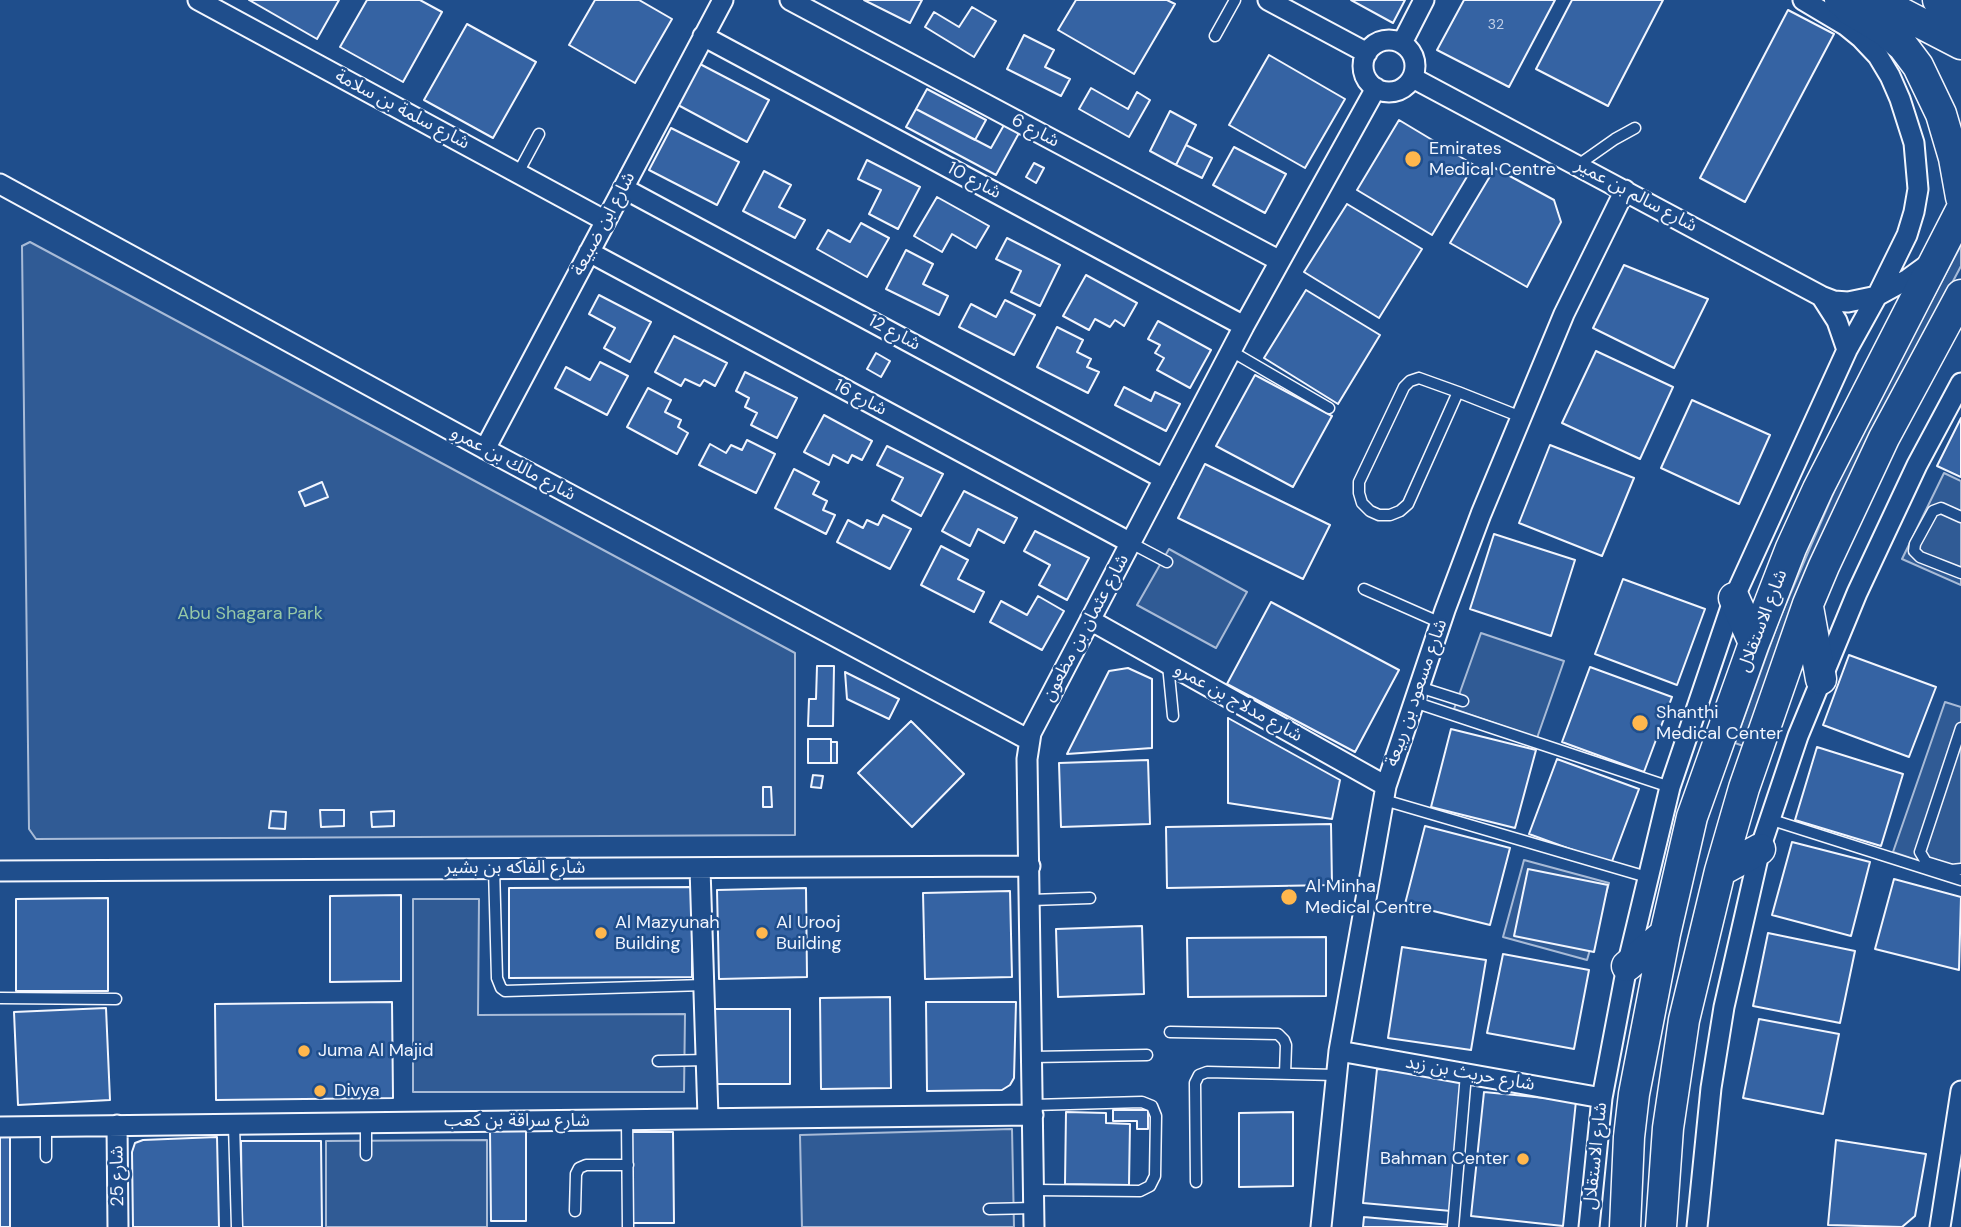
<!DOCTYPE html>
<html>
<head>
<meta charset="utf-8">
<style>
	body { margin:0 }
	canvas { display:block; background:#1f4e8c }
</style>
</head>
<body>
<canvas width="1961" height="1227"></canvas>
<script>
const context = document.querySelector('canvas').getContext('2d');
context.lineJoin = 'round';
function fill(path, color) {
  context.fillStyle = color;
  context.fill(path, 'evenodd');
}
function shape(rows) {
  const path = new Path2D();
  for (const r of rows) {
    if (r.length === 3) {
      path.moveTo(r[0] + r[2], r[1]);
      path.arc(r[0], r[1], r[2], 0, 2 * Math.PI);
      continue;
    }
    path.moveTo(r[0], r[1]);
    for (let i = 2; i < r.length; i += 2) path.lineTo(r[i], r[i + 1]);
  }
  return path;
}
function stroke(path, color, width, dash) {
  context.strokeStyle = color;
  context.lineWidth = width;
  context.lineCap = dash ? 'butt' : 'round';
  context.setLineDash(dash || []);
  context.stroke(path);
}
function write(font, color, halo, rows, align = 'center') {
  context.font = font + ' "DM Sans","Noto Sans Arabic",sans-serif';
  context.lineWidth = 5;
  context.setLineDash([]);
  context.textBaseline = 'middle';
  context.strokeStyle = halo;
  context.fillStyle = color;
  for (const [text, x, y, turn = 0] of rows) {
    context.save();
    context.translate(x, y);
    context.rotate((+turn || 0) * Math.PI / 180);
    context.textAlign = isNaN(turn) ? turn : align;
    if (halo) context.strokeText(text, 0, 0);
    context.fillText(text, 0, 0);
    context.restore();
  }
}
const built = shape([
	[30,242,795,653,795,835,36,839,29,829,22,246,30,242],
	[1961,245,1961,266,1879,421,1746,747,1735,743,1780,618,1836,487,1869,418,1961,245],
	[1944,473,1961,481,1961,585,1902,559,1944,473],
	[1169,549,1247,592,1216,648,1137,605,1169,549],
	[1481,633,1564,661,1537,738,1454,709,1481,633],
	[1945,702,1961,707,1961,875,1893,852,1945,702],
	[1524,860,1609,883,1587,960,1503,937,1524,860],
	[413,899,479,899,478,1015,685,1014,684,1092,413,1092,413,899],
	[1012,1129,1014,1227,802,1227,800,1135,1012,1129],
	[487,1140,487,1227,326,1227,326,1141,487,1140]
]);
const building = shape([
	[249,0,339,0,317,39,249,0],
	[367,0,420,0,442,12,403,82,340,47,367,0],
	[595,0,639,0,672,19,635,83,569,45,595,0],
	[864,0,922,0,910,23,864,0],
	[1076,0,1167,0,1175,4,1134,74,1058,30,1076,0],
	[1351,0,1405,0,1393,23,1351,0],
	[1464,0,1555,0,1509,87,1437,50,1464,0],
	[1572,0,1663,0,1608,106,1536,69,1572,0],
	[972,7,996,21,974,57,925,27,934,12,959,27,972,7],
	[1788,10,1834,34,1745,202,1700,178,1788,10],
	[467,24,536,62,493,138,424,100,467,24],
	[1024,35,1054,50,1045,67,1070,79,1061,96,1007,69,1024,35],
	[1269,55,1345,99,1305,168,1229,125,1269,55],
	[700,64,769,100,747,142,678,105,700,64],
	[1091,88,1128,109,1137,92,1150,100,1129,137,1079,109,1091,88],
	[927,89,986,120,975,140,916,109,927,89],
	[916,109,991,148,1004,125,1019,133,996,175,906,127,916,109],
	[1170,111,1196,125,1176,165,1150,151,1170,111],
	[1399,120,1474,165,1432,235,1357,190,1399,120],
	[671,128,739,162,717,205,649,170,671,128],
	[1186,145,1212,158,1202,178,1176,165,1186,145],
	[1234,147,1286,174,1265,213,1213,185,1234,147],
	[867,160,920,187,898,229,869,214,881,190,858,179,867,160],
	[1034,163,1044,168,1036,183,1026,177,1034,163],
	[1495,168,1554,200,1561,222,1527,287,1450,243,1495,168],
	[764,171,791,185,779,207,805,220,795,238,743,211,764,171],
	[937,197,989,226,976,248,952,234,942,252,914,236,937,197],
	[1347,204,1422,249,1379,318,1304,272,1347,204],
	[861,223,889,238,867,277,817,249,828,230,850,242,861,223],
	[1007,238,1060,265,1040,306,1011,292,1021,271,996,259,1007,238],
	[906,250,933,264,923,284,948,296,939,315,886,289,906,250],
	[1624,265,1708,299,1674,368,1593,328,1624,265],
	[1086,275,1137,303,1124,326,1115,320,1110,327,1095,319,1089,330,1063,316,1086,275],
	[1306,290,1380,335,1338,404,1264,358,1306,290],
	[599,295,651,322,630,362,604,348,615,328,589,314,599,295],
	[1005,300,1035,315,1014,355,959,327,971,304,996,317,1005,300],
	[1158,321,1211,350,1190,388,1157,370,1164,358,1155,353,1160,345,1148,339,1158,321],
	[1057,327,1083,340,1077,352,1091,359,1087,367,1099,372,1088,393,1037,367,1057,327],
	[674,336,727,363,715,386,704,380,700,386,685,379,681,386,655,372,674,336],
	[1596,351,1673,387,1640,459,1562,423,1596,351],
	[876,353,890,361,881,377,867,369,876,353],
	[600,362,628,376,607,415,555,388,566,367,590,380,600,362],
	[745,372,797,398,777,438,751,425,757,413,745,407,749,398,736,391,745,372],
	[1255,375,1332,416,1293,487,1216,446,1255,375],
	[1124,387,1151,401,1155,392,1180,404,1166,431,1115,405,1124,387],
	[648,388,671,400,665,412,681,420,678,427,688,433,677,454,627,427,648,388],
	[1692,400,1770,435,1739,504,1661,468,1692,400],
	[824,415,872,441,862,460,852,455,848,463,833,455,829,465,804,452,824,415],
	[1961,418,1961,477,1937,466,1961,418],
	[747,440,775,454,756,493,699,465,710,444,726,453,731,445,742,450,747,440],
	[1550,445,1634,478,1602,556,1519,523,1550,445],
	[887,446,943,474,921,516,892,500,903,478,877,465,887,446],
	[1205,464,1330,525,1303,579,1178,518,1205,464],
	[794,469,819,482,813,494,827,501,823,510,835,515,826,534,775,508,794,469],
	[322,482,328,497,305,506,299,492,322,482],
	[964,491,1017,518,1004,543,978,529,970,546,942,531,964,491],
	[883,515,911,529,890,569,837,542,848,520,863,528,867,520,878,525,883,515],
	[1035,531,1089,558,1067,600,1039,585,1050,565,1024,551,1035,531],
	[1494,534,1575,560,1551,636,1470,609,1494,534],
	[941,546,968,560,958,579,984,592,974,612,921,585,941,546],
	[1623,579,1705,609,1677,685,1595,654,1623,579],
	[1038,596,1064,611,1042,650,990,622,1001,601,1027,615,1038,596],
	[1271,602,1399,670,1355,752,1227,684,1271,602],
	[1849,655,1936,687,1909,757,1823,725,1849,655],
	[817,666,834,666,833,726,808,726,809,699,816,699,817,666],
	[1590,667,1672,697,1644,772,1562,742,1590,667],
	[1128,668,1152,679,1152,748,1067,754,1109,671,1128,668],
	[845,672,899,699,889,719,847,699,845,672],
	[1228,718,1340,780,1332,819,1228,803,1228,718],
	[911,721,964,774,912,827,858,773,911,721],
	[1451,729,1536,750,1515,828,1431,807,1451,729],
	[808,739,831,739,831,763,808,763,808,739],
	[831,742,837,742,837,763,831,763,831,742],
	[1817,747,1903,774,1881,846,1795,820,1817,747],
	[1557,759,1639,789,1611,864,1529,834,1557,759],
	[1148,760,1150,824,1061,827,1059,763,1148,760],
	[813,775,823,776,821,788,811,787,813,775],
	[763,787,771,787,772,807,763,807,763,787],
	[320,810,344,810,344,826,321,827,320,810],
	[271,811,286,812,285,829,269,828,271,811],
	[394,811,394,826,372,827,371,812,394,811],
	[1331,824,1332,885,1167,888,1166,827,1331,824],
	[1425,826,1510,848,1490,925,1405,904,1425,826],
	[1792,842,1870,862,1851,936,1772,915,1792,842],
	[1528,869,1608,885,1594,952,1514,936,1528,869],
	[1894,879,1961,897,1959,970,1875,949,1894,879],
	[692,887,692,977,509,978,509,888,692,887],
	[806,888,807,977,719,979,717,890,806,888],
	[1010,891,1012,977,925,979,923,893,1010,891],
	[401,895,401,981,330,982,330,896,401,895],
	[108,898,108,991,16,991,16,899,108,898],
	[1142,926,1144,994,1058,997,1056,929,1142,926],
	[1768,933,1855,951,1840,1023,1753,1006,1768,933],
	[1326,937,1326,996,1188,997,1187,938,1326,937],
	[1402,947,1486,960,1471,1050,1388,1038,1402,947],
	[1503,954,1589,970,1574,1049,1487,1033,1503,954],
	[890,997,891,1088,821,1089,820,998,890,997],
	[392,1002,393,1098,216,1100,215,1004,392,1002],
	[926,1002,1016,1002,1014,1078,1010,1085,1002,1090,927,1091,926,1002],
	[106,1008,110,1100,18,1105,14,1012,106,1008],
	[713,1009,790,1009,790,1084,713,1084,713,1009],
	[1759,1019,1839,1034,1823,1114,1743,1098,1759,1019],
	[1377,1069,1464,1078,1451,1211,1363,1203,1377,1069],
	[1484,1092,1576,1101,1563,1226,1471,1216,1484,1092],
	[1113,1110,1148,1110,1148,1129,1137,1129,1137,1121,1113,1121,1113,1110],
	[1066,1112,1106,1113,1106,1123,1130,1124,1129,1185,1065,1184,1066,1112],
	[1293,1112,1293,1186,1239,1187,1239,1113,1293,1112],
	[490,1130,526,1130,526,1221,491,1221,490,1130],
	[629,1132,673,1132,674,1223,631,1223,629,1132],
	[0,1135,10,1135,10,1227,0,1227,0,1135],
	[217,1137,219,1227,133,1227,132,1152,135,1143,143,1140,217,1137],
	[1836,1140,1926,1154,1915,1216,1902,1227,1828,1225,1836,1140],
	[241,1141,321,1141,322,1227,242,1227,241,1141],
	[1364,1217,1451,1225,1451,1227,1363,1227,1364,1217]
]);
const lane = shape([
	[1215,36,1235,0],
	[1578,165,1615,139,1635,128],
	[518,173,539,134],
	[1231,351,1329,408],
	[1419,378,1458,392,1408,504,1400,511,1390,515,1379,515,1370,511,1362,503,1359,493,1359,482,1404,387,1410,381,1419,378],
	[1458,392,1521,417],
	[1961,517,1941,508,1933,511,1915,544,1914,551,1920,557,1961,573],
	[1131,543,1167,562],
	[1364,589,1441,623],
	[1168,665,1173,716],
	[1419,687,1463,701],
	[1414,702,1670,787],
	[1961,728,1920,852,1926,862,1952,870,1961,869],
	[1384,800,1647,877],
	[1769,819,1961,880],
	[494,868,497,978,501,988,505,991,704,985],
	[1031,900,1090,898],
	[0,998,116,999],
	[1170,1032,1278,1034,1284,1040,1286,1045,1285,1074],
	[1032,1057,1147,1055],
	[658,1061,707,1060],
	[1033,1105,1142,1102,1152,1106,1156,1116,1155,1176,1150,1186,1140,1191,1034,1190],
	[627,1120,628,1227],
	[366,1123,366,1155],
	[234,1125,237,1227],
	[46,1157,46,1126],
	[1196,1182,1195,1083,1199,1075,1207,1072,1336,1075],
	[989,1209,1034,1208],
	[575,1211,576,1174,579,1168,586,1165,628,1165],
	[1453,1227,1466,1074]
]);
const street = shape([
	[198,0,606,221],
	[790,0,1280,261],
	[1268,0,1367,53],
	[703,36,1244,326],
	[1389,66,26],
	[1402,43,1424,0],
	[1413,78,1821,296,1834,301,1848,302,1877,296,1908,279,1930,263],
	[0,184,485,449,1029,740],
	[623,188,1164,479],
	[589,252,1131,543],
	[1821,296,1837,321,1847,350],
	[485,449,723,0],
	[1090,620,1386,786],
	[700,868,708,1117],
	[0,871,1030,866],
	[1339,1051,1602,1098],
	[117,1125,118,1227],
	[0,1127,1033,1115],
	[1034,1227,1027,759,1031,733,1244,326,1376,88],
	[1321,1227,1339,1051,1386,786,1445,610,1481,514,1564,314,1625,190],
	[1589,1227,1602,1098,1627,966,1670,787,1734,598,1847,350,1877,296,1907,235,1914,212,1918,189,1914,143,1900,99,1890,76,1878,56,1861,38,1845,25,1803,0],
	[1697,1227,1711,1088,1724,1007,1760,849,1798,736,1857,593,1917,465,1961,383],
	[1940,1227,1961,1091]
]);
const primary = shape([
	[1840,0,1852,11,1884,30,1903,46,1918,66,1941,114,1954,158,1961,197],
	[1876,0,1961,44],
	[1938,0,1961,12],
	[1734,598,1754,643],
	[1808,607,1821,679],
	[1720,871,1760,849],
	[1627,966,1665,934],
	[1625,1227,1629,1137,1634,1094,1665,934,1692,817,1754,643,1791,548,1818,489,1961,210],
	[1661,1227,1668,1128,1684,1020,1720,871,1744,788,1808,604,1824,566,1884,438,1961,295]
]);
const markers = [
	[1413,159,9,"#ffb74d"],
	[1640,723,9,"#ffb74d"],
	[1289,897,9,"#ffb74d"],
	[601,933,7,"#ffb74d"],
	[762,933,7,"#ffb74d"],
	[304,1051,7,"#ffb74d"],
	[320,1091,7,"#ffb74d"],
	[1523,1159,7,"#ffb74d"]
];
const numberNames = [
	["32",1496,25]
];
const streetNames = [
	["شارع سلمة بن سلامة",402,110,28],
	["شارع 6",1035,131,28],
	["شارع 10",974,181,28],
	["شارع سالم بن عمير",1636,196,28],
	["شارع ابن ضبيعة",604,224,-62],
	["شارع 12",894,333,28],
	["شارع 16",860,398,28],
	["شارع مالك بن عمرو",513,464,28],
	["شارع الاستقلال",1763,621,-69],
	["شارع عثمان بن مظعون",1086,628,-62],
	["شارع مسعود بن ربيعة",1417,693,-71],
	["شارع مدلاج بن عمرو",1238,703,29],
	["شارع الفاكه بن بشير",515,868],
	["شارع حريث بن زيد",1470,1074,10],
	["شارع سراقة بن كعب",517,1121],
	["شارع الاستقلال",1596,1156,-84],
	["شارع 25",118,1176,-91]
];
const poiNames = [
	["Emirates",1429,149],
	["Medical Centre",1429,170],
	["Shanthi",1656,713],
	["Medical Center",1656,734],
	["Al Minha",1305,887],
	["Medical Centre",1305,908],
	["Al Mazyunah",615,923],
	["Building",615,944],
	["Al Urooj",776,923],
	["Building",776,944],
	["Juma Al Majid",318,1051],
	["Divya",334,1091],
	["Bahman Center",1509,1159,"right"]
];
const parkNames = [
	["Abu Shagara Park",250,614]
];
fill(built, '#305b95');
stroke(built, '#a8bbd7', 2);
fill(building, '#3563a3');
stroke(building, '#f2f6ff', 2);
stroke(lane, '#f2f6ff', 13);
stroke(street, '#f2f6ff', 23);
stroke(primary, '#f2f6ff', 33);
stroke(lane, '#1f4e8c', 10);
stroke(street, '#1f4e8c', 19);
stroke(primary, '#1f4e8c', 30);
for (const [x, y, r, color] of markers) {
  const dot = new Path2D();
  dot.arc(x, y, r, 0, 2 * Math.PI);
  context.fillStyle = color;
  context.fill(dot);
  stroke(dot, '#1f4e8c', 2.5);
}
write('14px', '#c3d1e8', null, numberNames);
write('18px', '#f2f6ff', '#1f4e8c', streetNames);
write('18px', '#f2f6ff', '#1f4e8c', poiNames, 'left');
write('18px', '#97c8a6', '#1f4e8c', parkNames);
</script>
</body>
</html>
